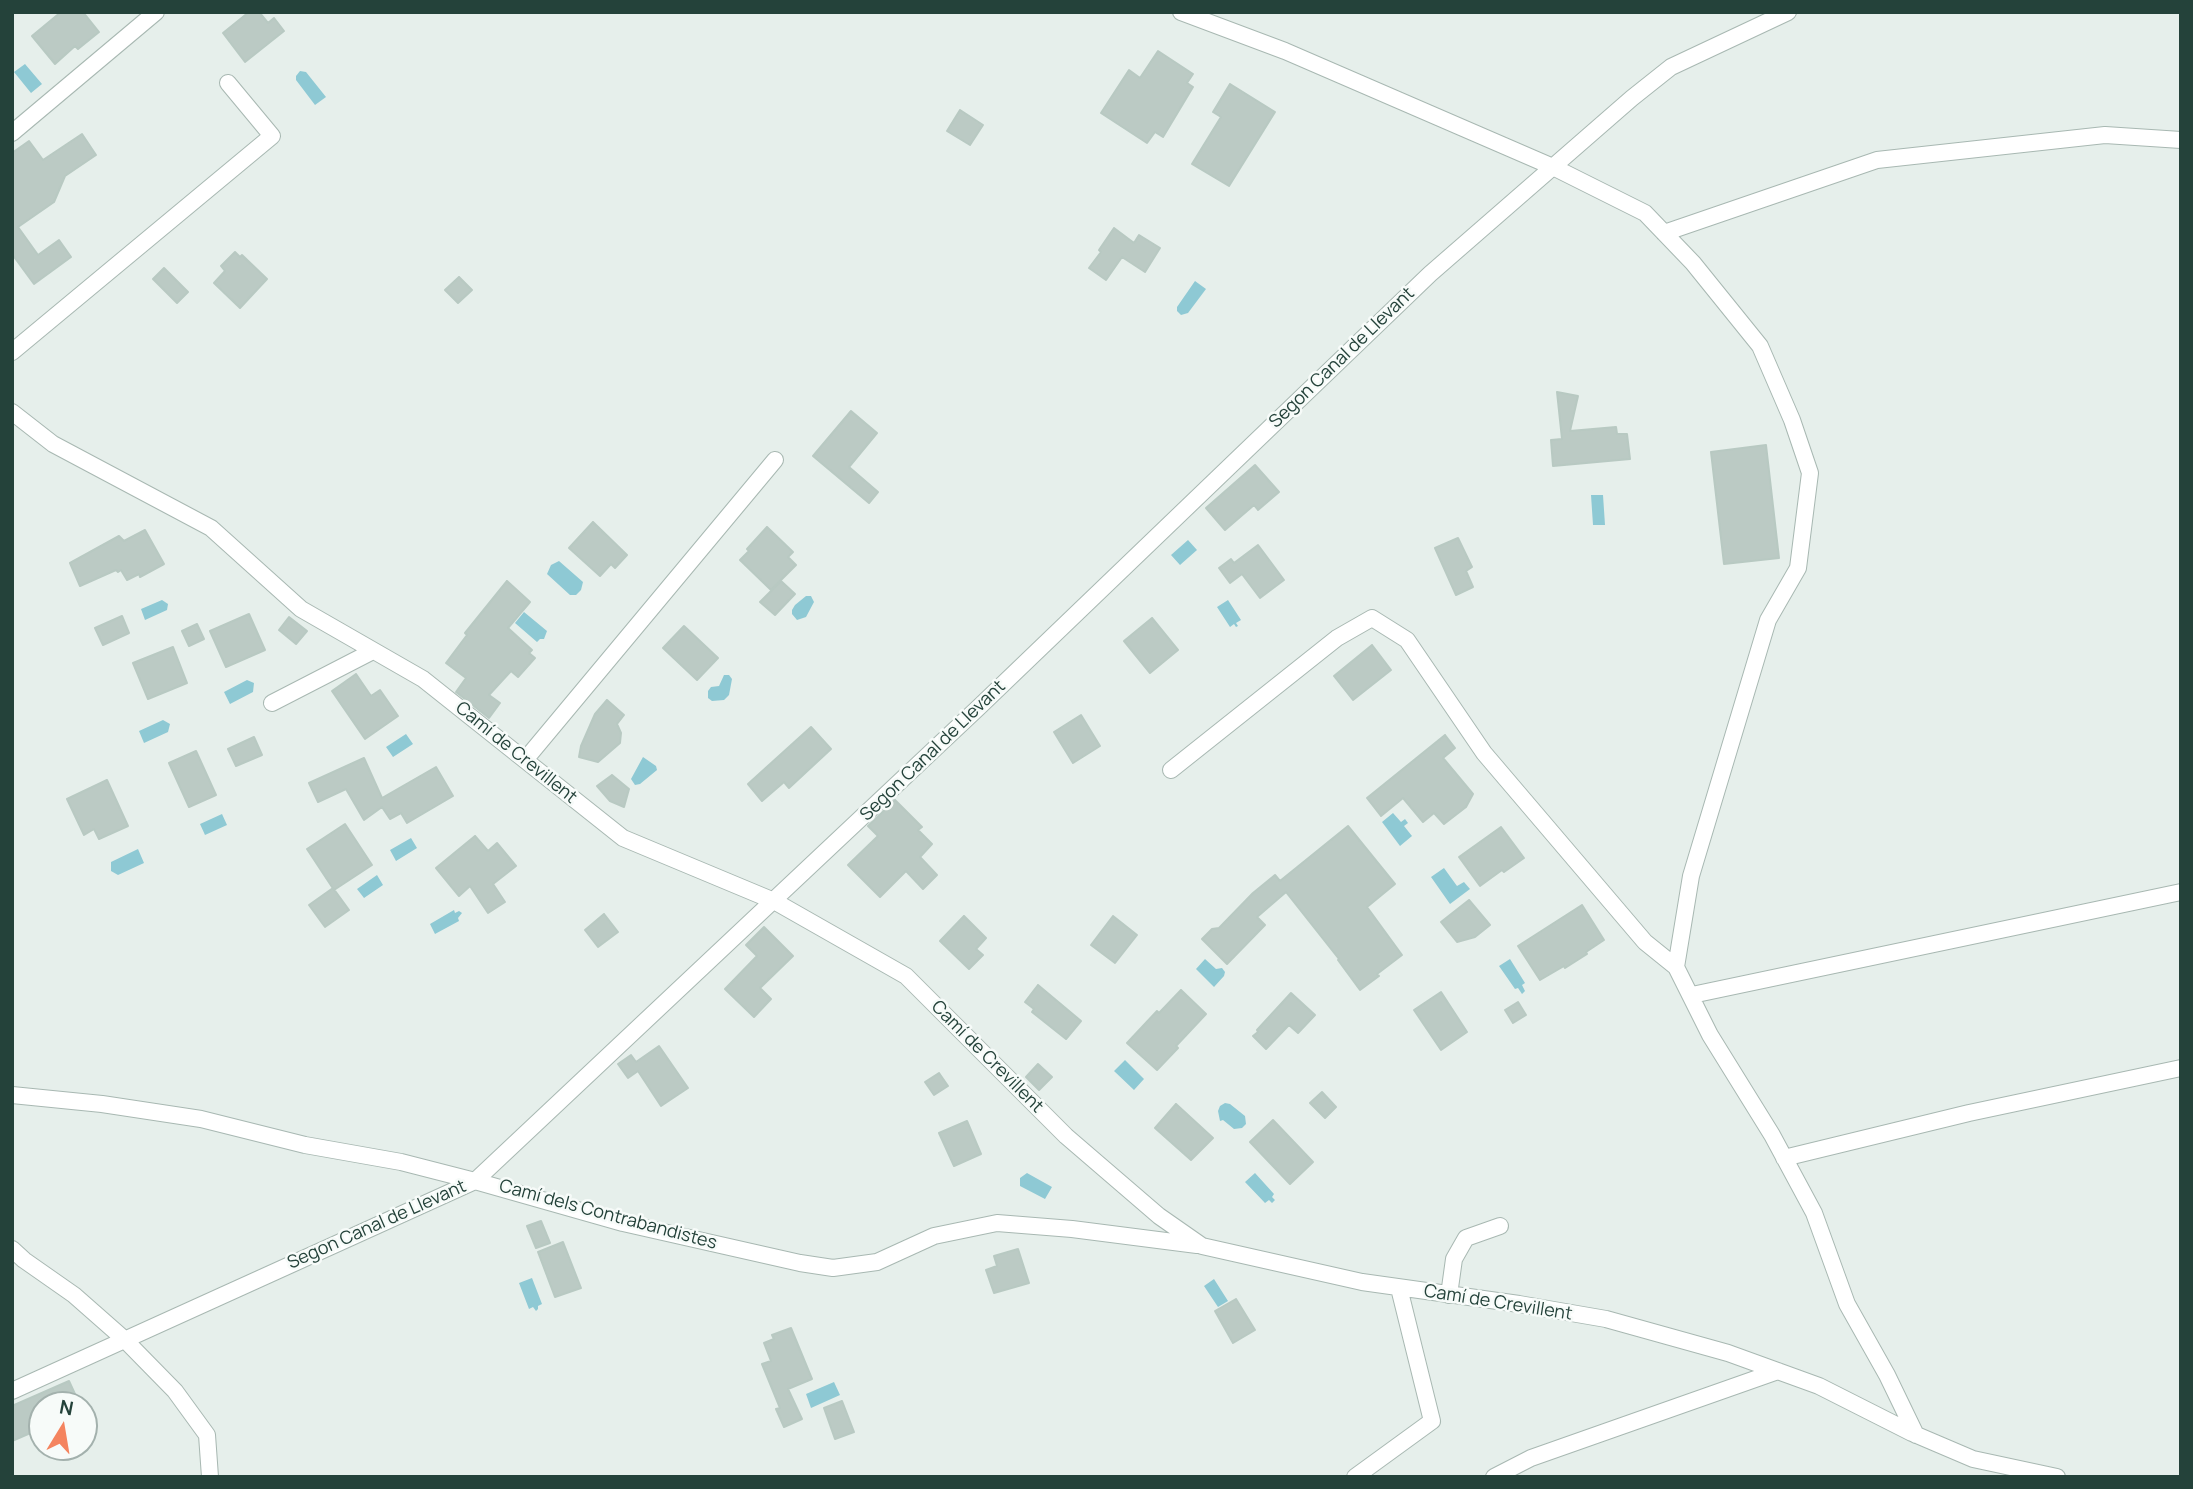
<!DOCTYPE html>
<html>
<head>
<meta charset="utf-8">
<style>
	body { margin:0 }
	#map { position:relative; width:2193px; height:1489px; overflow:hidden; background:#e6efeb; font-family:Manrope,sans-serif }
	canvas { display:block }
	.frame { position:absolute; inset:0; border:14px solid #24423a; pointer-events:none }
	.north { position:absolute; left:28px; top:1391px; width:70px; height:70px; box-sizing:border-box; background:#f7fbf9; border:2px solid #a3b1ad; border-radius:50%; rotate:11deg; font-size:19px; font-weight:700; line-height:28px; text-align:center; color:#24423a }
	.north::after { content:''; display:block; margin:auto; width:24px; height:32px; background:#f4845f; clip-path:polygon(50% 0,100% 100%,50% 72%,0 100%) }
</style>
</head>
<body>
<div id="map">
<canvas width="2193" height="1489"></canvas>
<div class="frame"></div>
<div class="north">N</div>
</div>
<script>
const context = document.querySelector('canvas').getContext('2d');
context.lineJoin = 'round';
function fill(path, color) {
  context.fillStyle = color;
  context.fill(path, 'evenodd');
}
function shape(rows) {
  const path = new Path2D();
  for (const r of rows) {
    path.moveTo(r[0], r[1]);
    for (let i = 2; i < r.length; i += 2) path.lineTo(r[i], r[i + 1]);
  }
  return path;
}
function stroke(path, color, width, dash) {
  context.strokeStyle = color;
  context.lineWidth = width;
  context.lineCap = dash ? 'butt' : 'round';
  context.setLineDash(dash || []);
  context.stroke(path);
}
function write(font, color, halo, rows, align = 'center') {
  context.font = font + ' Manrope,sans-serif';
  context.lineWidth = 5;
  context.setLineDash([]);
  context.textBaseline = 'middle';
  context.strokeStyle = halo;
  context.fillStyle = color;
  for (const [text, x, y, turn = 0] of rows) {
    context.save();
    context.translate(x, y);
    context.rotate((+turn || 0) * Math.PI / 180);
    context.textAlign = isNaN(turn) ? turn : align;
    if (halo) context.strokeText(text, 0, 0);
    context.fillText(text, 0, 0);
    context.restore();
  }
}
const water = shape([
	[25,64,42,84,31,93,14,72],
	[300,71,306,72,326,97,315,105,296,80,296,76],
	[1195,281,1206,289,1188,313,1181,315,1177,311,1177,307],
	[1591,495,1603,495,1605,525,1593,525],
	[1188,540,1197,550,1180,565,1171,555],
	[559,561,583,582,581,590,576,595,570,595,547,574,551,565],
	[806,596,811,596,814,602,806,617,797,620,792,614,792,610,795,605],
	[162,600,168,604,167,610,145,620,141,609],
	[1228,600,1241,620,1236,623,1238,626,1236,627,1234,624,1230,627,1217,607],
	[524,612,547,631,544,639,540,639,537,642,515,623],
	[724,675,729,675,732,679,729,695,724,700,712,701,708,698,708,691,711,687,719,686],
	[247,680,254,683,253,692,230,704,224,692],
	[163,720,170,724,168,732,144,743,139,731],
	[406,734,413,744,393,757,386,747],
	[643,757,656,766,657,770,640,784,635,785,631,779],
	[1393,813,1401,822,1405,819,1408,823,1404,826,1412,836,1400,846,1382,822],
	[222,814,227,825,205,835,200,824],
	[411,838,417,848,396,861,390,850],
	[138,849,144,863,118,875,111,871,111,862],
	[1444,868,1457,886,1464,882,1470,889,1450,904,1431,877],
	[377,875,383,885,364,898,357,889],
	[454,910,455,913,459,911,462,913,458,918,459,921,435,934,430,924],
	[1205,959,1216,969,1222,968,1225,972,1224,976,1214,987,1196,969],
	[1510,959,1525,983,1522,985,1525,991,1522,994,1518,988,1515,989,1499,966],
	[1125,1060,1144,1079,1134,1090,1114,1071],
	[1225,1103,1230,1104,1245,1116,1246,1124,1242,1128,1234,1129,1223,1120,1220,1121,1218,1111,1220,1106],
	[1027,1173,1052,1187,1045,1199,1020,1186,1020,1178],
	[1255,1173,1274,1194,1272,1197,1275,1200,1272,1203,1269,1200,1265,1203,1245,1182],
	[532,1278,542,1304,538,1306,538,1309,536,1311,533,1307,529,1309,519,1283],
	[1214,1279,1228,1301,1218,1307,1204,1286],
	[834,1382,840,1395,811,1408,806,1394]
]);
const building = shape([
	[61,12,83,12,99,32,78,49,75,46,55,64,32,36,61,12],
	[249,12,259,12,268,23,274,18,284,31,245,62,223,33,249,12],
	[1158,51,1193,74,1187,83,1193,87,1163,137,1155,132,1147,143,1101,113,1129,70,1140,78,1158,51],
	[1230,84,1275,112,1229,186,1192,164,1221,117,1213,112,1230,84],
	[960,110,983,125,970,145,947,131,960,110],
	[82,134,96,155,65,176,54,202,18,227,38,255,59,240,71,257,34,284,12,254,12,153,29,141,43,160,82,134],
	[1114,228,1134,243,1139,235,1160,248,1145,272,1122,257,1106,280,1089,268,1101,252,1099,250,1114,228],
	[235,252,240,257,242,255,267,279,240,308,214,283,225,271,221,266,235,252],
	[164,268,188,292,177,303,153,279,164,268],
	[459,277,472,290,458,303,445,290,459,277],
	[1557,392,1578,396,1570,431,1616,427,1617,434,1627,434,1630,459,1553,466,1551,440,1562,439,1557,392],
	[851,411,877,433,849,467,878,492,869,503,813,456,851,411],
	[1766,445,1779,558,1724,564,1711,452,1766,445],
	[1255,465,1279,492,1258,510,1254,505,1225,530,1206,508,1255,465],
	[593,522,627,555,615,568,611,564,600,576,569,548,593,522],
	[767,527,793,552,788,557,796,565,771,590,740,560,749,551,747,549,767,527],
	[145,530,164,564,140,577,139,574,127,580,121,570,118,572,116,570,80,586,70,563,119,536,124,541,145,530],
	[1458,538,1472,567,1466,571,1473,587,1456,595,1435,548,1458,538],
	[1258,545,1284,580,1260,598,1242,574,1230,583,1219,568,1231,559,1234,563,1258,545],
	[507,581,530,602,508,628,532,650,529,653,535,658,518,677,511,671,489,695,500,703,489,718,456,692,466,678,446,663,467,635,465,633,507,581],
	[781,581,795,594,775,615,760,602,781,581],
	[249,614,265,650,226,667,210,631,249,614],
	[122,616,129,633,103,645,95,628,122,616],
	[289,617,307,631,296,644,279,630,289,617],
	[1152,618,1178,650,1150,673,1124,641,1152,618],
	[197,624,204,639,189,646,182,631,197,624],
	[684,626,718,658,697,680,663,648,684,626],
	[1372,645,1391,670,1353,700,1334,676,1372,645],
	[173,647,187,683,148,699,133,663,173,647],
	[356,674,371,696,380,690,398,716,365,739,332,691,356,674],
	[607,700,624,715,617,724,621,733,620,743,598,762,579,757,581,746,595,714,607,700],
	[1081,715,1100,746,1073,763,1054,732,1081,715],
	[811,727,831,749,789,788,784,782,762,801,748,784,811,727],
	[1445,735,1455,748,1443,758,1473,794,1466,807,1444,824,1434,813,1423,822,1403,798,1381,816,1367,798,1445,735],
	[254,737,262,755,236,766,228,749,254,737],
	[196,751,216,795,189,807,169,763,196,751],
	[364,758,382,798,436,767,453,796,407,823,401,813,390,819,382,807,364,820,346,789,318,802,309,783,364,758],
	[612,775,629,789,624,807,610,801,597,786,612,775],
	[107,780,128,826,99,839,94,829,84,835,67,799,107,780],
	[895,800,922,827,918,830,932,844,920,857,937,875,923,889,906,871,880,897,848,865,878,836,868,826,895,800],
	[345,824,372,865,334,890,307,849,345,824],
	[1348,826,1395,884,1367,907,1402,955,1377,974,1379,976,1360,990,1338,960,1339,959,1286,892,1257,917,1265,925,1227,964,1202,939,1212,929,1219,928,1253,893,1275,875,1280,881,1348,826],
	[1501,827,1524,858,1504,872,1502,870,1480,886,1459,857,1501,827],
	[475,836,488,851,497,843,516,866,493,884,505,902,488,913,470,886,459,896,436,868,475,836],
	[333,888,349,910,325,927,309,905,333,888],
	[1469,900,1490,925,1475,937,1457,942,1441,922,1469,900],
	[1582,905,1604,940,1586,952,1587,954,1565,968,1564,966,1540,980,1518,946,1582,905],
	[604,914,618,932,598,947,585,930,604,914],
	[964,916,986,938,976,949,983,955,969,969,940,941,964,916],
	[1113,916,1137,935,1115,963,1091,945,1113,916],
	[764,927,793,956,760,988,771,999,754,1017,725,989,757,956,746,945,764,927],
	[1038,985,1081,1021,1066,1039,1032,1012,1034,1009,1025,1002,1038,985],
	[1181,990,1206,1014,1176,1046,1178,1048,1157,1070,1127,1043,1157,1011,1159,1013,1181,990],
	[1441,992,1467,1032,1441,1050,1414,1010,1441,992],
	[1291,993,1315,1015,1298,1033,1289,1025,1266,1049,1253,1036,1258,1032,1257,1030,1291,993],
	[1518,1002,1526,1015,1513,1023,1505,1010,1518,1002],
	[659,1046,688,1088,661,1106,638,1071,628,1078,618,1064,631,1055,636,1062,659,1046],
	[1038,1064,1052,1077,1039,1090,1026,1077,1038,1064],
	[939,1073,948,1086,934,1095,925,1082,939,1073],
	[1322,1092,1336,1107,1325,1118,1310,1103,1322,1092],
	[1176,1104,1213,1138,1191,1160,1155,1128,1176,1104],
	[1273,1120,1313,1162,1290,1184,1250,1142,1273,1120],
	[967,1121,981,1154,954,1166,939,1133,967,1121],
	[541,1221,550,1243,536,1248,527,1226,541,1221],
	[563,1242,581,1288,555,1297,538,1252,563,1242],
	[1018,1249,1029,1283,994,1293,986,1270,997,1266,994,1256,1018,1249],
	[1236,1299,1255,1330,1233,1343,1215,1311,1236,1299],
	[791,1328,812,1379,788,1389,802,1419,784,1427,776,1409,780,1408,762,1364,771,1361,764,1343,774,1339,772,1335,791,1328],
	[69,1381,80,1405,42,1405,42,1428,12,1441,12,1406,69,1381],
	[842,1401,854,1432,835,1439,824,1408,842,1401]
]);
const minor = shape([
	[1181,12,1285,51,1553,167,1645,213,1693,263,1760,346,1792,420,1810,473,1798,568,1768,620,1691,876,1676,967,1710,1035,1772,1135,1814,1213,1847,1304,1887,1375,1916,1435],
	[12,133,156,12],
	[1664,233,1877,160,2105,135,2181,140],
	[12,352,272,136,228,83],
	[12,412,53,444,211,528,301,609,423,679,623,838,774,901,906,976,1066,1136,1159,1216,1202,1246,1362,1282,1519,1304,1606,1319,1728,1353,1819,1386,1912,1433,1973,1459,2057,1477],
	[272,703,373,651],
	[525,760,775,460],
	[1171,770,1337,638,1372,618,1407,640,1484,753,1645,942,1676,967],
	[1692,995,2181,892],
	[12,1095,102,1104,201,1119,305,1145,401,1162,475,1181,623,1223,800,1263,833,1268,877,1262,934,1236,997,1223,1072,1229,1197,1245],
	[1784,1158,1969,1113,2181,1068],
	[12,1249,24,1260,74,1295,124,1339,175,1391,207,1435,210,1477],
	[1449,1295,1454,1259,1466,1238,1500,1226],
	[12,1391,475,1181,978,708,1430,274,1632,98,1671,67,1788,12],
	[1355,1477,1432,1421,1399,1288],
	[1494,1477,1531,1458,1778,1371]
]);
const streetNames = [
	["Segon Canal de Llevant",1342,358,-44],
	["Segon Canal de Llevant",933,751,-44],
	["Camí de Crevillent",516,753,39],
	["Camí de Crevillent",987,1057,45],
	["Camí dels Contrabandistes",608,1215,15],
	["Segon Canal de Llevant",377,1225,-24],
	["Camí de Crevillent",1498,1303,9]
];
fill(water, '#8ec9d4');
fill(building, '#bbcac4');
stroke(building, '#b8c9c2', 2);
stroke(minor, '#a8b8b2', 18);
stroke(minor, '#fff', 16);
write('18px', '#24423a', '#f7fbf9', streetNames);
</script>
</body>
</html>
